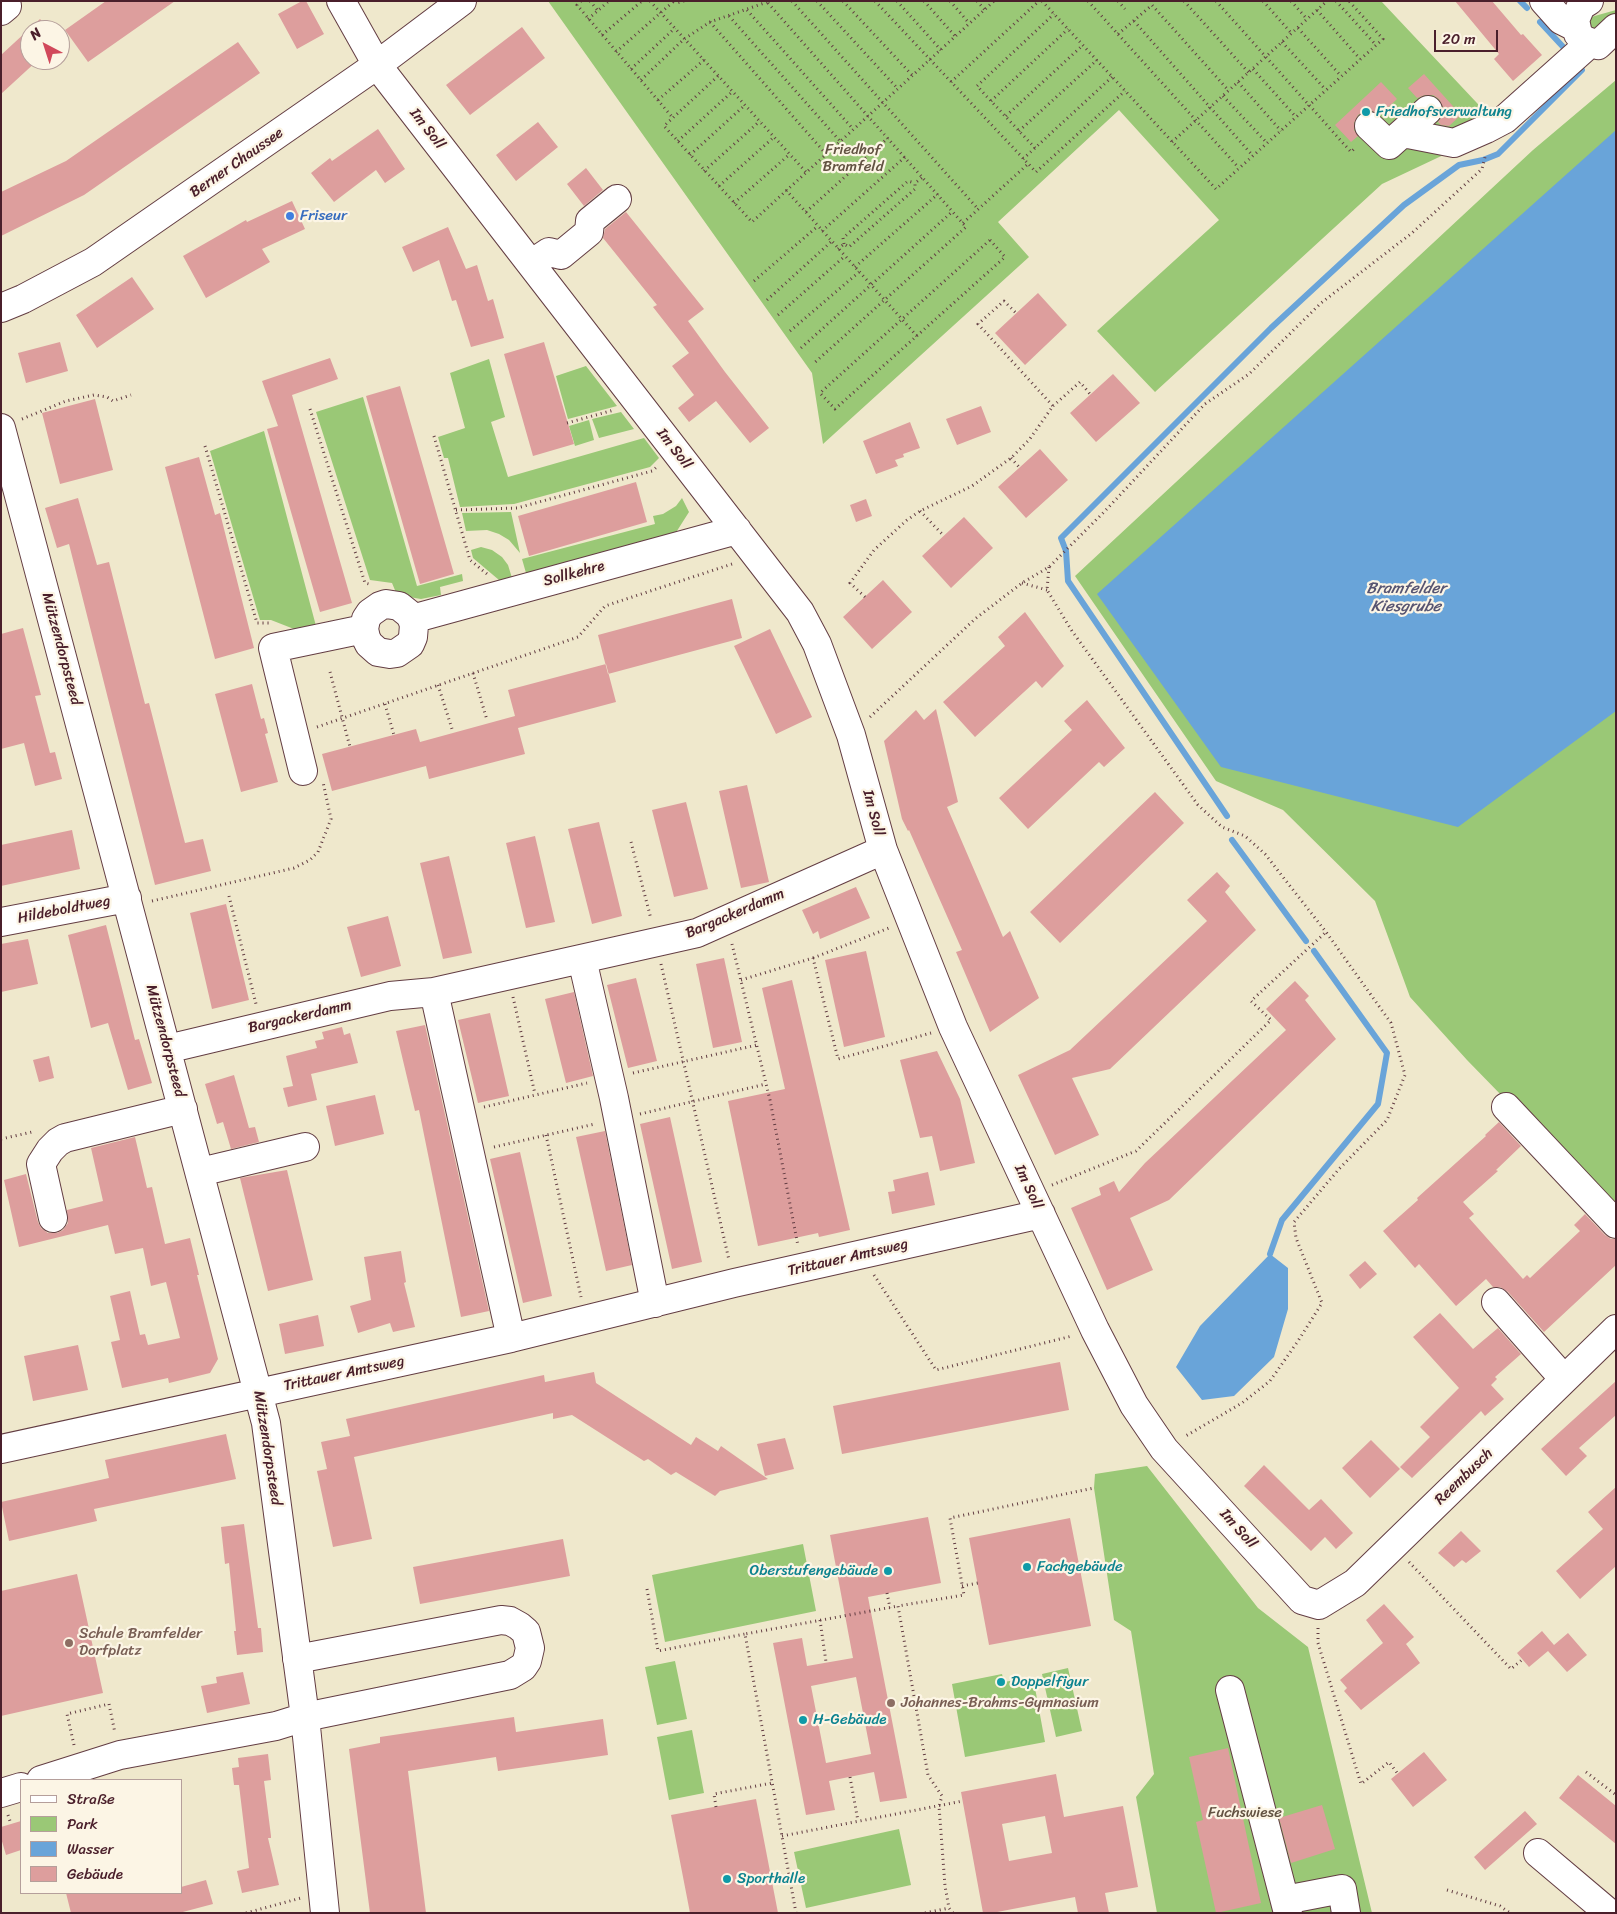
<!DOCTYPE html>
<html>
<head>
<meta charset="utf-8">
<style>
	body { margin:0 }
	#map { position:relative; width:1617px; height:1914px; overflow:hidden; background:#efe8cc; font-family:Sriracha,sans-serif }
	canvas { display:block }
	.frame { position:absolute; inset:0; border:2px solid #4a1f2b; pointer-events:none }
	.legend { position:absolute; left:20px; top:1779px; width:162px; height:115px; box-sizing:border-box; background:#fcf5e5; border:1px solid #b59f9b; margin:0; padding:6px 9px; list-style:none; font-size:15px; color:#4a1f2b }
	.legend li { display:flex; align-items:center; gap:10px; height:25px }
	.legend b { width:25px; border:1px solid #b59f9b }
	.north { position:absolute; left:20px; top:20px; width:50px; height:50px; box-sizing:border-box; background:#fcf5e5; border:1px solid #b59f9b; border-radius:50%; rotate:320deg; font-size:14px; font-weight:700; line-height:20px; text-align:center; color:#4a1f2b }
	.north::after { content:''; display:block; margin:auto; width:18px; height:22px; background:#d1495b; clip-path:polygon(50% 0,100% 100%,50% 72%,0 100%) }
	.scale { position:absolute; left:1434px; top:30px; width:64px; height:22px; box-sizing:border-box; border:2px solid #4a1f2b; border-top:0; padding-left:6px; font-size:15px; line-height:18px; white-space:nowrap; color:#4a1f2b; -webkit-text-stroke:4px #fcf5e5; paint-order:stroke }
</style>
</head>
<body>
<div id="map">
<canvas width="1617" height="1914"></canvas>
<div class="frame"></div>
<ul class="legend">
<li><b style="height:6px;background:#fff"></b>Straße</li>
<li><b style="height:14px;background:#9ac876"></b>Park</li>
<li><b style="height:14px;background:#69a4d9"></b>Wasser</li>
<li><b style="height:14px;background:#dd9e9d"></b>Gebäude</li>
</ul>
<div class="north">N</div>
<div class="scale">20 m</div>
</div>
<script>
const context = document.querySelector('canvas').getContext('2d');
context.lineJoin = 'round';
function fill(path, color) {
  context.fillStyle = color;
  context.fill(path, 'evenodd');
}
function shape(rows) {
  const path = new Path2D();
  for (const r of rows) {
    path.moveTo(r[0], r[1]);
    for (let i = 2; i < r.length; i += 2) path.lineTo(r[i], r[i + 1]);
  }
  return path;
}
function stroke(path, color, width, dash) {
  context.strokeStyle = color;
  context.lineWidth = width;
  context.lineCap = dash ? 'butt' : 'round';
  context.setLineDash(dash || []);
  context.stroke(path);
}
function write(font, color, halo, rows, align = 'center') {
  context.font = font + ' Sriracha,sans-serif';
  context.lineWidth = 4.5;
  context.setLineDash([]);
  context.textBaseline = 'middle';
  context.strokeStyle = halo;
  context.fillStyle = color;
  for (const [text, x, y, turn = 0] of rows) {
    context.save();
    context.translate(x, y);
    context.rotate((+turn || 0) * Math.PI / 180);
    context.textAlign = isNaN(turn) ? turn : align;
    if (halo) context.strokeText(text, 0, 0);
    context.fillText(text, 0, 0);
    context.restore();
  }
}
const green = shape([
	[548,1,1381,1,1492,119,1490,133,1382,184,1155,392,1097,331,1219,220,1119,110,998,222,1029,257,823,444,812,373],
	[1616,10,1616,20,1593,32,1588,25,1591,17],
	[1616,80,1616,1213,1467,1060,1410,997,1375,901,1283,810,1216,781,1075,576,1533,150],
	[489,359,505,417,491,422,508,477,644,438,659,458,650,467,514,504,460,507,448,458,444,458,438,437,465,428,450,373],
	[586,366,617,406,568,419,556,376],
	[363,397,417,586,462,574,463,581,440,587,441,595,421,599,397,595,392,583,370,580,316,412],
	[621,412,634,429,599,438,592,419],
	[589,420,594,440,575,446,569,426],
	[264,431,316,626,294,629,271,620,260,620,210,451],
	[682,498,689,512,675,534,526,573,522,559,655,524,653,516,663,514,676,506],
	[511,512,520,553,509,540,499,534,487,530,466,531,462,513],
	[481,547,492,550,502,557,508,565,512,578,499,580,473,558,471,550],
	[1147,1466,1258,1608,1308,1647,1372,1913,1157,1913,1136,1797,1154,1774,1131,1631,1114,1620,1094,1488,1095,1474],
	[803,1544,816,1611,665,1642,652,1575],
	[675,1661,687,1719,657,1725,645,1667],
	[1068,1668,1082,1731,1056,1737,1042,1674],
	[1002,1674,1004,1682,1033,1677,1045,1742,965,1757,952,1684],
	[692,1730,704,1793,669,1800,657,1737],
	[899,1829,911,1885,806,1908,794,1852]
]);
const water = shape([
	[1616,130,1616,711,1458,827,1221,767,1097,594],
	[1270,1254,1288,1268,1288,1309,1274,1357,1234,1396,1202,1400,1176,1367,1200,1326]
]);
const stream = shape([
	[1520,1,1527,8],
	[1540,22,1566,50],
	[1227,816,1068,581,1066,551,1061,538,1271,328,1404,205,1459,165,1483,160,1498,154,1582,70,1577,63],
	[1232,840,1306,941],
	[1270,1254,1282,1220,1378,1104,1387,1053,1314,951]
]);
const building = shape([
	[106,1,175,1,88,62,65,30],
	[302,1,306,1,324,34,297,49,278,14],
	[1455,1,1492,1,1521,35,1523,34,1542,55,1513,81,1494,59,1499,54],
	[40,19,50,30,30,30,30,60,38,60,1,94,1,55],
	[522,27,545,58,470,115,446,85],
	[238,42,260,73,84,195,1,236,1,192,66,161],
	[1424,74,1461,115,1449,126,1441,125,1438,122,1443,115,1443,107,1439,99,1433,95,1425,95,1417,98,1408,88],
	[1381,82,1397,99,1380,115,1372,111,1365,111,1358,115,1354,123,1354,130,1358,136,1351,142,1335,125],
	[538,122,558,147,516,181,496,155],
	[378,129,405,169,385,183,376,170,334,202,311,173,330,158,332,161],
	[586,168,603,190,584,206,567,184],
	[292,201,305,229,262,249,270,262,206,298,183,256,246,220,247,222],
	[626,212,704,309,688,321,725,372,769,428,750,443,716,401,689,422,678,408,694,395,672,366,689,353,653,307,657,305,603,238,605,229],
	[448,227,466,269,477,265,488,301,493,299,504,338,471,347,456,300,452,301,439,260,413,272,402,247],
	[132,277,154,309,97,348,76,315],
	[1038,293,1067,325,1025,365,995,333],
	[60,342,68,371,26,383,18,353],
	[544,342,574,444,533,456,504,354],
	[330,358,338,379,292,395,352,603,320,612,267,429,278,426,262,381],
	[1113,374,1140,403,1096,442,1070,413],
	[400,386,454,574,420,584,366,396],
	[95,399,113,470,60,484,42,413],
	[981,406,991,432,957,445,946,419],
	[910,422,920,448,903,454,904,457,895,460,898,466,876,474,863,441],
	[1040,449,1068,480,1026,518,998,487],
	[199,457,215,515,220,513,254,648,215,659,165,467],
	[636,482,647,522,529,556,518,516],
	[78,498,97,565,109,562,145,704,149,703,185,843,203,839,211,871,155,885,69,544,57,548,45,508],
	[866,499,872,516,856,522,850,505],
	[964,517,993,548,951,588,922,556],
	[883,580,912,612,872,649,843,617],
	[732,599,742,638,608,674,598,635],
	[1025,612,1064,666,1042,688,1036,681,975,737,943,702,1005,646,998,637],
	[23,628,41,695,35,696,50,753,55,752,62,779,35,786,24,743,1,749,1,634],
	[770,629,812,717,776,734,734,646],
	[606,664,616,702,518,728,525,754,429,779,426,766,332,791,322,754,416,729,420,742,515,716,508,690],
	[252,684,261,719,264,718,268,733,265,734,278,782,241,792,215,694],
	[1087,700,1125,748,1104,767,1099,762,1028,829,999,798,1072,730,1064,721],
	[936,709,958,802,947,807,1003,937,1010,931,1039,998,990,1032,956,952,962,950,909,830,908,831,902,819,884,741,916,710,924,720],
	[747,785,769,882,741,888,719,791],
	[1155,792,1184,823,1060,943,1030,912],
	[686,802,708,889,674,897,652,810],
	[599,822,622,916,592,924,568,829],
	[72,830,80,869,1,886,1,845],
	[535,836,555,922,526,928,506,843],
	[449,856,472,953,443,959,420,863],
	[1217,872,1230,886,1225,892,1256,930,1110,1069,1072,1078,1099,1135,1055,1155,1018,1075,1070,1050,1207,921,1187,900],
	[856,887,870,918,820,939,818,931,813,934,802,910],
	[226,904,249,1000,212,1009,190,913],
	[388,916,401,966,361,977,347,927],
	[106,925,135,1040,139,1039,152,1083,128,1090,108,1023,91,1028,68,935],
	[28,939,38,984,1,992,1,944],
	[866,951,885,1037,844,1047,825,960],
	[724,958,742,1042,713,1048,696,964],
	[636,978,657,1061,628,1068,607,985],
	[792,980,850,1230,819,1237,818,1233,758,1246,728,1101,785,1089,762,988],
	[1295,981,1309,996,1305,1000,1336,1039,1169,1200,1130,1218,1153,1270,1107,1290,1071,1208,1101,1195,1099,1188,1114,1181,1119,1192,1145,1163,1286,1030,1266,1009],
	[574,992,593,1076,566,1083,545,999],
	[490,1013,509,1096,478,1103,458,1020],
	[425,1025,489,1311,461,1317,419,1110,415,1111,396,1031],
	[342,1027,344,1035,350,1033,358,1063,311,1074,317,1100,288,1107,283,1088,293,1086,286,1056,317,1048,315,1041,324,1039,322,1032],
	[937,1051,960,1099,975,1163,940,1171,932,1136,920,1138,900,1060],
	[49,1056,54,1078,39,1082,33,1060],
	[234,1075,249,1128,255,1127,259,1142,231,1149,223,1122,217,1124,205,1084],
	[375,1095,384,1134,335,1146,326,1106],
	[670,1117,702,1262,672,1269,640,1124],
	[1499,1122,1521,1146,1496,1170,1498,1171,1463,1202,1474,1214,1469,1218,1523,1279,1527,1275,1530,1278,1580,1231,1574,1225,1585,1214,1605,1235,1611,1239,1616,1239,1616,1265,1544,1332,1508,1292,1500,1287,1493,1287,1486,1279,1456,1306,1419,1264,1415,1268,1383,1231,1418,1200,1417,1198,1486,1136,1485,1135],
	[605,1131,632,1265,606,1271,576,1137],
	[135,1137,147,1188,152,1187,165,1244,190,1238,199,1275,197,1275,218,1359,210,1373,169,1383,168,1378,122,1388,111,1342,120,1340,110,1296,130,1291,140,1335,145,1334,148,1345,180,1338,166,1282,151,1286,143,1248,115,1254,108,1225,19,1247,4,1180,26,1174,38,1222,41,1228,48,1233,57,1233,63,1230,68,1223,67,1210,103,1201,91,1148],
	[520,1152,552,1296,523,1303,490,1159],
	[287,1170,313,1280,268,1291,240,1178],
	[928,1172,935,1205,892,1214,888,1192,895,1191,893,1180],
	[401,1251,406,1282,404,1283,415,1327,393,1332,390,1323,358,1333,350,1306,371,1300,364,1257],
	[1365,1261,1377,1274,1360,1289,1349,1275],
	[1440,1313,1473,1349,1498,1328,1521,1354,1495,1377,1497,1379,1491,1385,1504,1399,1485,1416,1481,1411,1412,1478,1400,1467,1430,1437,1420,1427,1459,1388,1413,1337],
	[318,1315,324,1346,285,1354,279,1324],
	[78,1345,88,1390,33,1401,24,1356],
	[1060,1362,1069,1410,842,1454,833,1406],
	[594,1372,596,1383,691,1445,696,1437,718,1451,721,1446,768,1479,720,1491,715,1496,676,1472,671,1475,648,1459,644,1461,572,1415,553,1419,553,1413,354,1457,372,1539,333,1547,317,1471,327,1469,321,1442,350,1436,346,1419,544,1375,545,1382],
	[1616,1381,1616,1415,1579,1448,1587,1456,1566,1476,1541,1449],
	[226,1434,236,1479,94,1509,97,1521,9,1541,1,1502,109,1478,105,1460],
	[785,1438,794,1469,765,1476,757,1444],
	[1371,1440,1400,1469,1370,1498,1342,1468],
	[1264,1465,1309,1510,1321,1499,1353,1533,1336,1549,1325,1537,1311,1551,1244,1486],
	[1616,1487,1616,1566,1580,1599,1556,1571,1603,1529,1588,1512],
	[928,1517,941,1583,868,1597,907,1798,880,1802,874,1772,829,1781,835,1810,806,1815,773,1643,802,1638,807,1666,853,1658,830,1535],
	[856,1677,871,1754,826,1763,811,1686],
	[1070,1518,1091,1626,989,1645,969,1538],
	[244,1524,258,1628,261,1628,263,1652,237,1655,234,1631,236,1631,229,1563,225,1564,221,1527],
	[1461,1531,1481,1551,1466,1563,1462,1560,1454,1567,1438,1553],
	[563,1539,570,1576,420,1604,413,1567],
	[77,1574,103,1693,1,1716,1,1591],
	[1384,1604,1414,1637,1406,1644,1420,1663,1361,1710,1344,1691,1347,1688,1340,1680,1383,1643,1366,1620],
	[1542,1631,1554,1645,1568,1633,1587,1655,1567,1672,1548,1651,1529,1667,1517,1653],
	[243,1672,250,1704,207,1713,201,1686,217,1683,216,1677],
	[514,1717,516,1732,603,1719,608,1755,498,1771,496,1757,408,1771,426,1913,370,1913,349,1749,380,1743,380,1737],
	[1228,1748,1261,1903,1216,1913,1196,1822,1203,1820,1189,1757],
	[1424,1752,1447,1780,1413,1807,1391,1779],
	[268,1754,271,1780,264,1781,271,1836,271,1838,268,1838,279,1885,242,1893,237,1871,249,1868,239,1785,234,1785,232,1768,239,1767,238,1758],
	[1056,1774,1064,1817,1123,1806,1138,1887,1105,1893,1109,1913,1078,1913,1075,1897,992,1913,983,1913,961,1792],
	[1045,1816,1052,1853,1009,1861,1002,1824],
	[1578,1775,1616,1806,1616,1844,1559,1798],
	[756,1799,778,1913,690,1913,671,1815],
	[1322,1805,1335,1849,1291,1863,1279,1818],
	[1525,1811,1537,1824,1485,1870,1474,1857],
	[21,1821,21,1850,6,1855,1,1838,1,1827],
	[206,1880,213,1904,179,1913,71,1913,66,1893,181,1893,181,1887]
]);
const path = shape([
	[581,1,577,5,673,118],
	[590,1,598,11],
	[650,1,806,172],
	[674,1,677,3,684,1],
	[792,1,978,209],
	[817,1,898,89],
	[843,1,912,75],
	[875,1,1036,172,1125,91],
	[897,1,941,50],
	[924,1,955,36],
	[950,1,969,23],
	[977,1,985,10],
	[1042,1,1216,189,1383,39,1349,1],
	[1088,1,1239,168],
	[1118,1,1125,9],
	[1184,1,1249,73],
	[1216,1,1351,152,1356,147],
	[1263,1,1292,34],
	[1291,1,1307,19],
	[1336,1,1376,45],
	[768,3,966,227,813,364],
	[747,10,853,129],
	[1317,10,1360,59],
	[729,16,840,141],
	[588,19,609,1],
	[1134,21,1253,156],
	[710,22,826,154],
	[1298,28,1341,76],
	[1118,34,1152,5,1229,91],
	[602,35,642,1],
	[1282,42,1326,90],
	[616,52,674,1],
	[631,69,675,28],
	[1253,69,1296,117],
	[718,76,664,126,752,222,994,1],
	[641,80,684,39,710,22,770,1],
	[951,82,1039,1],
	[1238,82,1281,131],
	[1223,96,1267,143],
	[658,100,704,60],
	[991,101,1068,29],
	[1006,116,1083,45],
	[1019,131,1097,60],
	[678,141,733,91],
	[1172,142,1327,1],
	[1035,148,977,86,1054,14],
	[690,155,745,105],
	[1023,159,1112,77],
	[704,171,760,121],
	[719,186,774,137],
	[786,190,917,336],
	[734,203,790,154],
	[806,212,888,138],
	[963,223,1028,164],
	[822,231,905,157],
	[990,240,1005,257,835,409,820,393,990,240],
	[844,244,843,238,908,181,915,183],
	[838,249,844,244,849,247,915,189,915,183,923,177],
	[855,267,938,194],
	[754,281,818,226],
	[767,300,832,241],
	[778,315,845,256],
	[790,331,859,272],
	[801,348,953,211],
	[1053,406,1080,382,1090,394],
	[310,409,365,583,369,584],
	[22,419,66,401,94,395,107,397,113,401,131,395],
	[567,423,614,410],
	[434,436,470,560,487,574],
	[205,446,257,623,269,623],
	[1011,458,1020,468],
	[456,510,517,508,652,471,658,466],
	[920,511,944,536],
	[1049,567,1047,590,1072,631,1198,805,1222,827,1245,836,1265,854,1326,932,1391,1023,1405,1075,1387,1120,1339,1169,1294,1222,1296,1238,1322,1303,1298,1341,1270,1381,1242,1403,1184,1437],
	[1022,583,1047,590],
	[865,597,850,583,874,550,907,520,920,511,972,486,1011,458,1029,440,1053,406,978,324,1004,301,1016,313],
	[330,672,350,747],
	[473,673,487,720],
	[438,685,453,732],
	[385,704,394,735],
	[870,717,975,619,1022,583,1049,567,1105,511,1205,404,1249,374,1321,303,1412,233,1482,169,1485,157],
	[317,727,578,637,605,606,732,564],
	[631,842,651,919],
	[229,896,256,1004],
	[152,901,294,868,310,860,318,852,331,819,323,782],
	[732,944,770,1100,798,1246],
	[813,958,889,928],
	[661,964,729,1260],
	[741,980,813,958,838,1059,931,1033],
	[513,997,535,1094],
	[633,1073,757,1045],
	[484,1107,587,1083],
	[640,1114,766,1084],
	[546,1135,581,1297],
	[1,1139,32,1132],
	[494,1147,595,1124],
	[1052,1185,1136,1151,1271,1020,1251,1001,1326,932],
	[874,1275,936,1370,1072,1336],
	[1409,1562,1511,1669,1523,1659],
	[962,1586,978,1583],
	[647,1589,658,1651,745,1634],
	[887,1593,890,1608],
	[820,1620,826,1662],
	[1318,1628,1318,1643,1361,1784,1389,1762,1398,1774],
	[74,1745,67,1714,109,1704,115,1733],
	[1586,1772,1616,1795],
	[850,1777,858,1821],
	[716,1807,714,1794,772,1783],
	[8,1815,11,1824],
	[782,1836,963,1801],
	[1447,1890,1500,1906,1510,1913],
	[246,1913,301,1898],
	[796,1913,745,1634,898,1606],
	[925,1913,949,1908],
	[953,1913,949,1908,945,1886,939,1806,942,1796,928,1775,898,1606,964,1595,950,1518,1094,1488],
	[1000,1913,1000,1911]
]);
const minor = shape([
	[341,1,377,65,800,612,817,644,851,735,883,850,953,1027,1095,1330,1134,1405,1164,1449,1302,1600,1319,1605,1355,1583,1616,1329],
	[1544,1,1561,20,1575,27],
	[1589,1,1581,6,1575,20,1578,34,1584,40,1598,45,1616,28],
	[1,11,7,6,3,1],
	[1369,126,1389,145,1428,110],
	[1403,133,1454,143,1486,129,1505,119,1590,43],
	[531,264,549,252,561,255,589,232,590,221,617,199],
	[1,308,23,299,93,262,377,65,462,1],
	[1,428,266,1423,305,1717,325,1913],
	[412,619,414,625,413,637,410,644,397,653,390,654,378,652,369,644,366,638,364,629,366,619,370,613,380,606,386,604,399,606,409,614,412,619,737,530],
	[303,771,273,648,364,629],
	[1,922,127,898],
	[582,959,614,1098,655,1303],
	[434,992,511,1338],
	[167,1049,390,996,434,992,697,933,883,850],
	[1506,1107,1616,1224],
	[200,1172,305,1147],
	[53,1218,41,1164,50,1150,58,1142,65,1138,183,1109],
	[1496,1302,1564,1379],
	[1,1449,511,1338,734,1283,1041,1214],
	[1230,1690,1288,1913],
	[41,1780,120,1755,276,1726,305,1717,510,1675,523,1667,527,1661,530,1648,526,1632,519,1626,510,1621,501,1620,297,1659],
	[1,1793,21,1787],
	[1538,1853,1609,1913],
	[1285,1900,1342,1889,1346,1913]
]);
const markers = [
	[1366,112,5,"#0f9aa8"],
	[290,216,5,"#3f7fe0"],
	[1027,1567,5,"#0f9aa8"],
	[888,1571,5,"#0f9aa8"],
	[69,1643,5,"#8d6e63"],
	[1001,1682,5,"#0f9aa8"],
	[891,1703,5,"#8d6e63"],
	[803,1720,5,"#0f9aa8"],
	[727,1879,5,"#0f9aa8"]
];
const cultureNames = [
	["Friedhofsverwaltung",1376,112],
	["Fachgebäude",1037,1567],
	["Oberstufengebäude",878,1571,"right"],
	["Doppelfigur",1011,1682],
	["H-Gebäude",813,1720],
	["Sporthalle",737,1879]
];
const streetNames = [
	["Im Soll",427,129,52],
	["Berner Chaussee",237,163,-35],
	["Im Soll",674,449,52],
	["Sollkehre",574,574,-15],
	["Mützendorpsteed",61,649,75],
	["Im Soll",873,813,75],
	["Hildeboldtweg",64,910,-11],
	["Bargackerdamm",735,914,-23],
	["Bargackerdamm",300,1017,-13],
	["Mützendorpsteed",165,1041,75],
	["Im Soll",1028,1187,65],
	["Trittauer Amtsweg",848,1258,-13],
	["Trittauer Amtsweg",344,1374,-12],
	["Mützendorpsteed",267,1448,81],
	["Reembusch",1464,1477,-44],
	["Im Soll",1238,1529,48]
];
const parkNames = [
	["Friedhof",853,150],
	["Bramfeld",853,167],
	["Fuchswiese",1245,1813]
];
const shopNames = [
	["Friseur",300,216]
];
const educationNames = [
	["Schule Bramfelder",79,1634],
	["Dorfplatz",79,1651],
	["Johannes-Brahms-Gymnasium",901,1703]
];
const waterNames = [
	["Bramfelder",1406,589],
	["Kiesgrube",1406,607]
];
fill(green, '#9ac876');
fill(water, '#69a4d9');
stroke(stream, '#69a4d9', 6);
fill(building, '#dd9e9d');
stroke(minor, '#633d43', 30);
stroke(path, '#633d43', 3, [1, 4]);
stroke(minor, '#fff', 28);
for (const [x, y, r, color] of markers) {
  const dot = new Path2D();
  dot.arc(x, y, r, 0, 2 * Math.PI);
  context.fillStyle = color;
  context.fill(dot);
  stroke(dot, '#fcf5e5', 2);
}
write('15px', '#0d838f', '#fcf5e5', cultureNames, 'left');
write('15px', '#4a1f2b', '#fcf5e5', streetNames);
write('15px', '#625242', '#fcf5e5', parkNames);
write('15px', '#366cbe', '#fcf5e5', shopNames, 'left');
write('15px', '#785e54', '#fcf5e5', educationNames, 'left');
write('italic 16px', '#565471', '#fcf5e5', waterNames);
</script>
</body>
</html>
